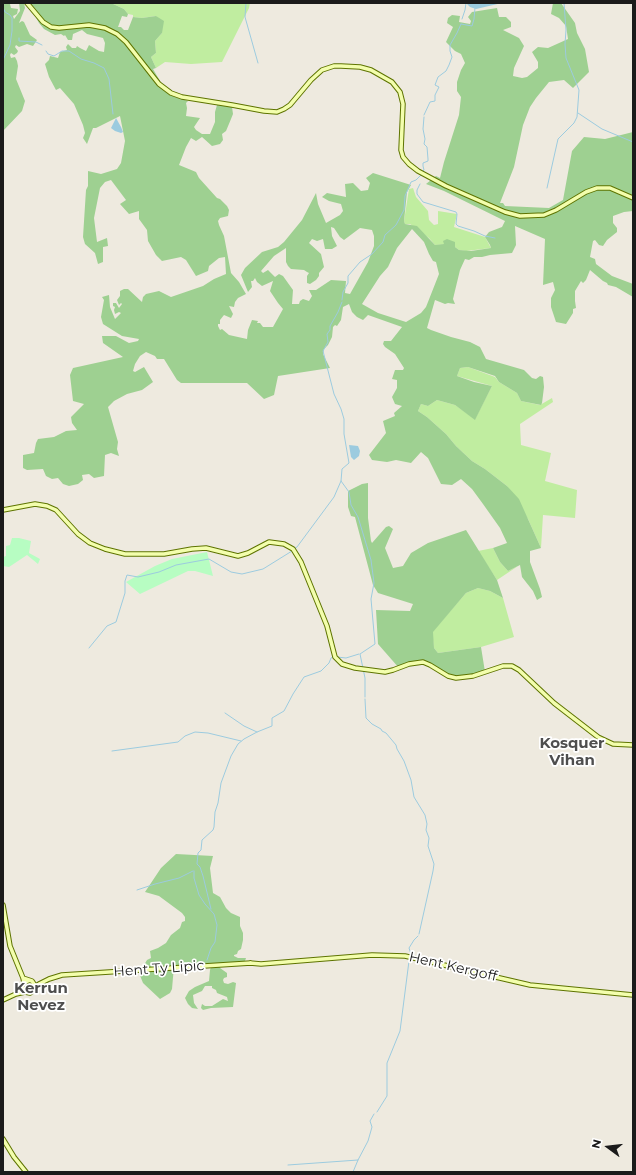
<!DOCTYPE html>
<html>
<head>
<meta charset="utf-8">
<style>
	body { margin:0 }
	#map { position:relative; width:636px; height:1175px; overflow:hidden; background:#eeeadf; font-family:Montserrat,sans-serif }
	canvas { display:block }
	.frame { position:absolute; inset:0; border:4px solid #1b1b1b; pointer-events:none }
	.north { position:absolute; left:588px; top:1127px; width:40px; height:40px; -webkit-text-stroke:3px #fff; paint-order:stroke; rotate:285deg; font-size:11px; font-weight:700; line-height:16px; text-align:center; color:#1b1b1b }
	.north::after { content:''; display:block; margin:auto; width:14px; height:18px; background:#1b1b1b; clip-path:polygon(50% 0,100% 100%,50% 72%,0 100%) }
</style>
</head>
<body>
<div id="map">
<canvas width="636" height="1175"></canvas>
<div class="frame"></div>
<div class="north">N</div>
</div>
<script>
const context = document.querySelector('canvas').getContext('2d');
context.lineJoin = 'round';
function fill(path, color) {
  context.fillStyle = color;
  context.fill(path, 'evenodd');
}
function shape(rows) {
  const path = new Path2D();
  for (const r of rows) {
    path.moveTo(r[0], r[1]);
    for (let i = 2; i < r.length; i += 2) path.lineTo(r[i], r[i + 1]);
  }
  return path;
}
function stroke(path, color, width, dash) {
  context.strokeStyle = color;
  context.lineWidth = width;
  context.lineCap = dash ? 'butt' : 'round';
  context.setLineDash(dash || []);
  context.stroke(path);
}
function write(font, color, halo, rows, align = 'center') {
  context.font = font + ' Montserrat,sans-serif';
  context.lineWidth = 3.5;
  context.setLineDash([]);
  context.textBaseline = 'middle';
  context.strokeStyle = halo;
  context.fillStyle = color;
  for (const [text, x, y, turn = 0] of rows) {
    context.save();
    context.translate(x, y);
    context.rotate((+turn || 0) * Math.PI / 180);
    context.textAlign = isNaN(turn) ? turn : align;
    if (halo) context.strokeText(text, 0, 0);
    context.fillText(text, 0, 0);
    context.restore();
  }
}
const grass = shape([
	[111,3,250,3,249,8,222,62,191,64,165,62,156,68,151,57,156,53,155,41,162,33,156,16,142,18,133,17,133,15,128,14,124,9],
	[413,188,416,197,428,211,429,220,434,225,438,224,438,211,457,214,454,227,485,237,491,248,466,251,459,250,455,247,454,244,435,245,429,238,410,224,405,224,404,221,409,189],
	[468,367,495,377,499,382,517,393,521,401,540,405,552,398,553,402,520,424,521,445,551,453,545,481,577,490,575,518,543,515,541,548,528,519,507,486,485,469,472,461,456,446,446,434,427,417,418,411,421,404,428,406,437,400,455,405,475,419,492,386,457,376,460,368],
	[493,548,500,562,508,571,518,566,497,580,478,551],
	[478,588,490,591,503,598,514,637,481,647,438,653,434,648,432,632,466,593]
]);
const forest = shape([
	[3,3,8,3,10,4,11,8,18,9,17,14,13,16,14,19,20,11,19,3,24,3,25,8,19,23,22,21,24,22,30,35,37,40,33,46,27,44,19,47,16,45,15,47,18,51,17,53,14,55,11,53,10,55,11,58,15,57,17,61,18,66,16,79,25,101,22,111,3,131],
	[28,3,111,3,124,9,128,14,127,17,122,16,118,27,121,27,124,30,128,30,133,17,142,18,156,16,164,21,162,33,155,41,156,53,151,57,156,68,153,69,160,81,157,83,167,93,175,97,188,101,186,103,187,108,186,116,200,118,194,127,196,130,202,134,210,134,215,122,215,112,217,105,232,107,233,114,231,119,226,131,222,134,223,140,220,144,212,146,202,137,196,141,191,138,186,147,179,165,196,172,199,178,217,198,220,199,227,206,229,210,228,216,220,218,218,221,219,225,224,236,231,273,239,282,246,294,238,298,235,302,234,307,229,306,233,314,231,318,224,315,220,320,220,324,218,324,218,326,220,330,222,329,229,335,247,339,248,330,252,320,258,321,257,323,260,323,263,327,273,327,283,309,278,303,270,291,273,281,262,286,257,282,255,278,253,281,251,281,252,287,248,292,241,275,245,268,262,252,278,247,284,242,302,220,316,193,318,204,326,223,340,215,343,211,341,204,329,201,322,197,327,193,346,197,345,184,353,183,361,191,368,190,370,183,366,178,373,173,411,185,407,192,404,221,405,224,417,226,435,245,444,244,443,241,447,239,455,242,455,247,459,250,471,251,491,248,490,245,485,237,489,232,502,227,505,221,444,191,426,184,436,176,440,178,444,162,459,115,461,97,457,91,457,82,461,70,465,63,461,54,455,51,446,42,453,27,447,23,448,18,452,15,460,16,459,22,470,24,471,21,468,17,472,12,497,8,499,17,506,17,511,22,511,27,503,30,519,38,524,46,514,68,513,76,522,78,527,77,538,68,538,62,532,52,538,47,548,48,568,39,566,26,559,18,551,14,553,3,561,3,575,23,577,33,585,49,589,72,573,88,564,80,549,82,536,98,530,107,523,125,514,167,500,203,503,203,505,206,549,208,563,200,572,151,584,137,605,139,633,132,633,211,624,212,613,216,613,223,617,228,617,232,607,240,603,246,599,245,595,240,593,241,590,257,595,259,596,264,612,276,633,284,633,297,616,287,608,285,607,283,603,281,590,270,586,280,583,283,581,281,575,291,575,301,576,308,573,309,573,313,566,324,556,322,551,307,551,298,555,290,553,282,543,285,545,239,515,226,516,245,512,253,490,255,482,257,474,257,469,260,465,259,460,270,453,299,455,304,448,303,445,304,435,300,427,328,431,330,451,337,470,342,480,347,486,359,524,370,532,378,536,379,540,376,543,377,544,387,542,403,541,405,521,401,517,393,499,382,495,376,468,367,460,368,457,376,474,382,492,386,475,420,455,405,437,400,428,406,421,404,418,411,427,417,446,434,456,446,472,461,485,469,507,486,519,499,541,548,530,551,530,562,540,589,542,597,537,600,533,591,522,577,520,565,508,571,500,562,493,548,507,543,500,528,483,504,472,489,461,479,452,485,441,484,428,458,421,452,411,463,396,460,387,462,372,460,369,455,386,433,383,421,395,416,394,413,402,406,395,404,392,397,397,388,397,380,392,379,395,370,403,370,404,368,395,354,385,347,383,344,384,341,391,341,402,327,368,315,363,320,357,317,352,312,349,304,343,307,341,320,337,326,335,325,333,327,332,337,328,345,324,349,323,354,330,368,278,376,274,395,264,399,247,383,181,383,177,380,164,359,157,359,155,356,146,352,140,356,135,364,133,371,135,372,144,367,153,382,142,390,127,394,114,401,108,407,118,442,117,449,119,456,111,453,105,455,104,476,94,478,89,474,82,475,83,480,78,484,69,486,63,484,58,478,52,479,46,476,43,469,27,470,23,468,23,455,34,453,36,443,38,439,54,437,66,431,77,430,72,423,71,417,84,404,73,401,70,375,73,368,123,357,103,343,102,336,116,336,129,343,138,341,139,339,122,336,103,324,101,317,104,300,102,297,109,295,110,307,115,319,121,313,119,312,115,314,114,310,115,307,113,306,113,303,116,303,119,308,122,304,121,303,119,305,117,300,120,296,120,291,124,289,128,289,142,302,143,297,146,294,159,291,171,297,203,286,214,279,226,274,225,257,219,258,209,266,208,271,196,276,186,260,181,257,162,261,156,255,148,241,147,230,139,219,139,211,129,214,120,204,126,200,111,180,105,182,100,188,94,218,97,242,107,238,108,246,103,247,103,262,98,264,95,253,85,244,83,237,86,190,88,186,88,171,101,174,117,169,121,163,125,141,120,116,96,128,93,128,87,144,83,138,85,133,83,125,74,104,60,88,56,90,49,77,45,64,49,60,50,56,58,58,60,52,67,50,66,47,68,44,72,48,76,48,77,46,80,48,86,51,89,45,99,51,104,52,105,43,103,38,87,34,82,30,73,34,72,40,68,40,65,35,64,36,61,34,55,35,44,29,39,23],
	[331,227,334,228,340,237,344,240,360,228,372,230,374,236,374,246,368,262,350,294,345,293,346,281,331,280,316,290,309,290,312,296,309,301,303,299,300,301,299,304,292,304,293,290,283,276,279,274,275,277,268,270,263,273,261,271,274,256,286,248,286,262,288,266,291,269,304,270,307,272,309,273,307,276,307,283,310,284,316,280,319,276,319,273,324,267,321,254,309,243,312,239,317,241,323,239,325,249,332,249,337,246,332,236],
	[412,229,424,242,429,254,433,261,436,262,439,274,426,307,421,313,406,322,378,313,362,304,380,276,388,267,397,248],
	[368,483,368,518,371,541,372,543,386,527,389,526,393,529,385,548,393,568,403,566,411,553,428,543,466,530,497,580,503,598,490,591,478,588,466,593,433,632,434,648,438,653,481,647,485,672,467,677,451,677,426,663,405,665,399,668,378,644,376,610,410,611,413,604,378,593,373,585,355,517,351,516,348,507,348,491,362,484],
	[176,854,213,856,210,868,213,893,220,897,226,908,231,913,240,917,240,926,243,933,243,940,241,949,238,951,237,954,234,955,234,956,238,958,246,958,245,961,220,964,220,968,227,973,227,977,224,978,223,980,224,983,228,984,233,982,236,983,233,1007,211,1008,203,1010,201,1008,202,1004,205,1006,212,1006,223,999,228,1001,227,997,217,993,216,990,212,988,212,986,205,986,202,991,193,995,194,1003,198,1009,192,1008,188,1004,185,998,189,991,195,987,209,981,210,970,212,964,174,966,172,989,170,993,160,999,143,983,139,973,147,972,147,967,144,965,147,960,151,958,150,951,158,948,166,943,171,935,180,928,182,922,185,921,185,917,182,913,159,896,145,892,161,868]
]);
const park = shape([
	[12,538,19,538,31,541,29,553,40,559,38,564,27,555,9,567,3,566,3,557,6,556,6,546,10,545],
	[207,552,213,576,195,571,188,571,140,594,126,582,155,566,172,559]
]);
const water = shape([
	[466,3,502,3,476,9,470,7],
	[116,118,121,127,123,132,121,133,115,131,111,128],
	[349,445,358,446,360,451,359,456,354,460,351,457]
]);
const stream = shape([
	[246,3,245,17,258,63],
	[3,7,5,12,10,15,12,18,12,31,10,45,3,60],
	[462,19,465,10,466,3],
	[461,24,472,26,474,19,475,8],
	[19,38,19,41,36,42,42,45],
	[46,51,48,54,54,56,62,51,69,51,81,59,94,63,104,68,109,79,113,114],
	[578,113,602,129,633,142],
	[424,115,430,102,435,101,435,95,439,87,435,85,438,77,446,71,449,65,452,57,450,51,450,45,457,33,461,24],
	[422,172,424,170,423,166,423,163,428,161,428,159,427,147,424,144,425,139,423,129,424,117],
	[420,184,417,190,417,194,423,202,456,212,457,214,456,224,458,226,474,231,485,236,495,238],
	[547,188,558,139,574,123,577,117,579,90,566,58,565,44,566,30,564,3],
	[342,300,343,292,348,283,348,276,360,262,372,254,383,242,385,235,396,225,404,210,405,196,411,182,416,180,421,175],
	[342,302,338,312,330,326,330,330,327,334,328,342,323,351,334,394,341,409,344,419,344,434,349,463,342,469,341,481,349,492,351,505,358,517,371,560,374,583,371,599,375,644,360,654,365,678,365,697],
	[294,549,297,547,334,497,341,481],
	[89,648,107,626,116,622,125,593,125,581,127,575,138,577,159,572,176,565,209,559,231,572,242,574,263,569,292,551],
	[337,657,346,658,359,654],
	[365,699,366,718,372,724,381,729,382,731,386,733,396,745,397,749,404,761,411,780,414,797,425,815,427,824,426,830,429,838,428,846,434,864,433,871,419,934],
	[225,713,244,726,257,732],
	[112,751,178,742,185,736,195,732,208,733,241,741],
	[194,871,194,878,199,895,205,904,214,914,217,925,215,942,211,948,207,960],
	[137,890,155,884,179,878,193,871],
	[211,909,203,876,200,867,197,864,198,853,201,850,202,840,213,830,214,827,215,812,218,803,221,783,231,756,238,744,244,739,257,732,272,726,272,718,284,711,293,694,304,677,321,671,329,663,331,658,333,657],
	[411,954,409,948,414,940,418,936],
	[377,1112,387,1096,387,1063,400,1031,409,961],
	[288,1165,358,1160],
	[353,1172,358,1160,368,1141,372,1127,370,1121,374,1114]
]);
const secondary = shape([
	[27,3,43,22,51,27,59,28,89,25,105,28,117,34,126,42,159,84,171,93,182,97,232,105,264,111,277,112,284,109,290,105,311,80,322,70,334,66,341,66,360,67,371,70,392,82,400,92,403,104,401,150,403,157,409,164,418,171,446,186,505,212,520,216,544,215,556,210,586,192,597,188,610,188,633,198],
	[3,510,35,504,47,506,56,510,78,534,90,543,105,549,125,554,164,554,192,549,206,548,238,556,248,553,269,542,284,544,293,549,301,562,327,626,335,657,342,664,355,668,385,672,393,670,409,664,423,662,430,665,448,676,456,678,473,676,503,666,512,666,519,670,554,703,598,737,613,744,633,745],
	[3,905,10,946,23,978,24,983],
	[250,963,261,964,372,955,405,956,530,985,633,995],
	[23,978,32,981,34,984,34,990,30,993,25,992,22,987,24,983,28,981],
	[34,988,39,984,49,979,62,975,251,963],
	[3,1000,16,994,25,992],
	[3,1139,14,1157,26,1172]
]);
const streetNames = [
	["Hent Kergoff",453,967,13],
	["Hent Ty Lipic",159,969,-4]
];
const neighbourhoodNames = [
	["Kosquer",572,744],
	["Vihan",572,761],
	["Kerrun",41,989],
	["Nevez",41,1006]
];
fill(grass, '#c0eda0');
fill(forest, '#9ed091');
fill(park, '#b7fdc2');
fill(water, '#9ccbdf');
stroke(stream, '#9ccbdf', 1);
stroke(secondary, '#5e7400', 5.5);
stroke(secondary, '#f3fead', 3.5);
write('14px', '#1b1b1b', '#fff', streetNames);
write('bold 15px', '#4e4e4e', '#fff', neighbourhoodNames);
</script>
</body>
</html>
